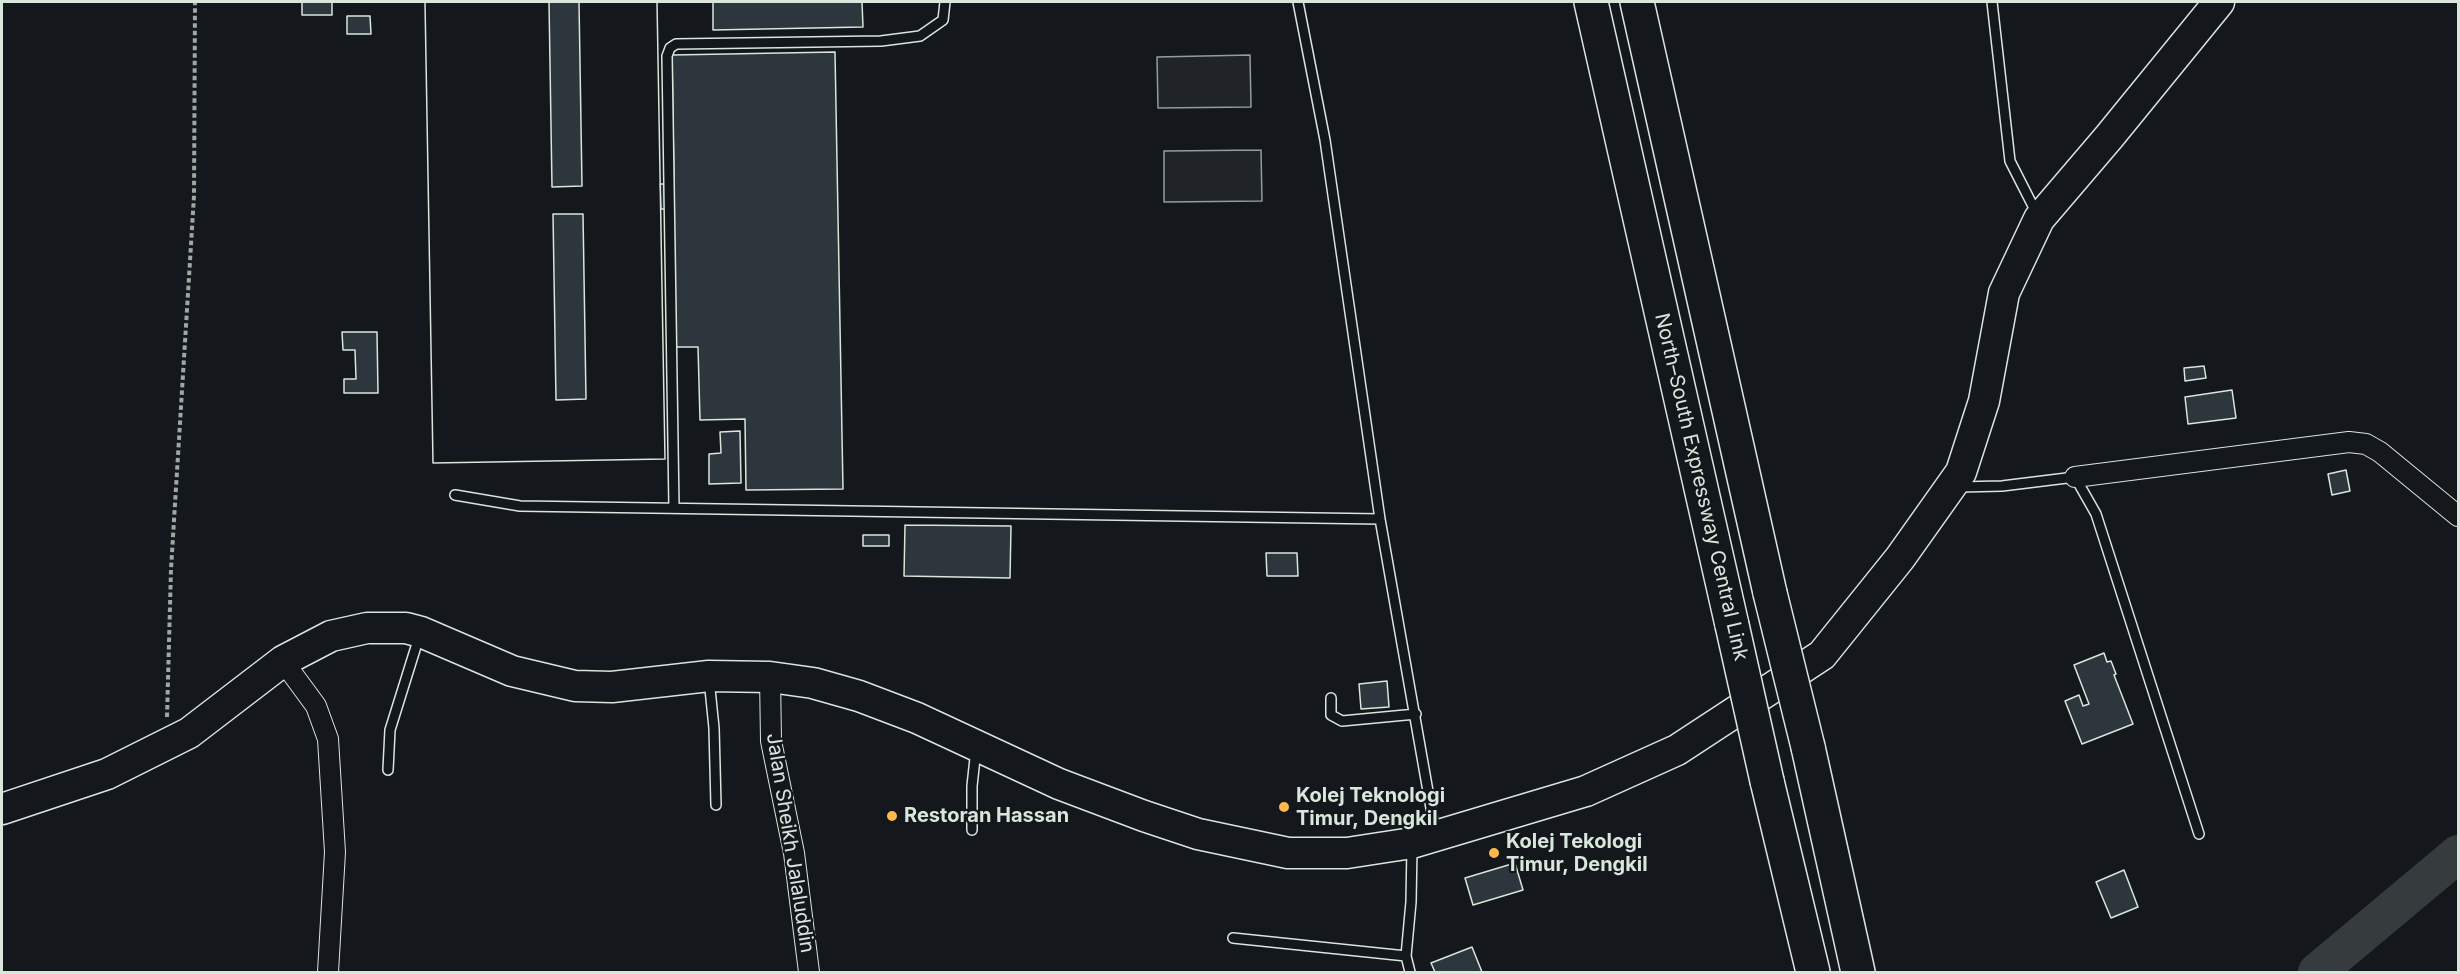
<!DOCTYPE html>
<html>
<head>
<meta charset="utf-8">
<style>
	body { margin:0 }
	#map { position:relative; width:2460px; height:974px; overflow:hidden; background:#14181c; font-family:Inter,sans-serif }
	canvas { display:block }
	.frame { position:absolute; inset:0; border:3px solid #d8e6dc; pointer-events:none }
</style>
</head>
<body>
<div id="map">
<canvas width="2460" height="974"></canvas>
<div class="frame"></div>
</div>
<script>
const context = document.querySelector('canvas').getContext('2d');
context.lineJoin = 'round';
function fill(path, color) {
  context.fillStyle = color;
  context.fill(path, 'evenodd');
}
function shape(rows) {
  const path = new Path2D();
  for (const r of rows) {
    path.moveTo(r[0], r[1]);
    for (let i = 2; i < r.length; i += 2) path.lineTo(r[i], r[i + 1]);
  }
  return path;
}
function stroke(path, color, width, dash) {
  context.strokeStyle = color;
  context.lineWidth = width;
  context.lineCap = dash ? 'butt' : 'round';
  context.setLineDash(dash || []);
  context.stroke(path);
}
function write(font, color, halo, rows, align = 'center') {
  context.font = font + ' Inter,sans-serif';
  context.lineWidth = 4.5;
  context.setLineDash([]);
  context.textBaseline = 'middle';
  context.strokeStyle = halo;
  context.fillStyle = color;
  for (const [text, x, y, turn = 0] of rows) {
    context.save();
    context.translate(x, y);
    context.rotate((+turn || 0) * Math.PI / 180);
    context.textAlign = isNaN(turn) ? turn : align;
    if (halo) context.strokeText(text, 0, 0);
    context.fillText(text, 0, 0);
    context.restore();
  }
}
const green = shape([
	[1250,55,1251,107,1158,108,1157,57,1250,55],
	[1261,150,1262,201,1164,202,1164,151,1261,150]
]);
const river = shape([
	[2317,972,2458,854]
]);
const building = shape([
	[302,2,332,2,332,15,302,15,302,2],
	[425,2,549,2,552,187,582,186,579,2,657,2,665,459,433,463,425,2],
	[553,214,583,214,586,399,556,400,553,214],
	[425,2,657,2,665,459,433,463,425,2],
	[713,2,862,2,863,27,713,30,713,2],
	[347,16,370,16,371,34,347,34,347,16],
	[835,52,843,489,746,490,745,419,700,420,698,347,676,347,674,209,661,209,660,184,674,184,672,55,835,52],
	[342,332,377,332,378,393,344,393,344,379,356,379,355,350,343,350,342,332],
	[2204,366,2206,378,2185,381,2184,368,2204,366],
	[2232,390,2236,418,2188,424,2185,397,2232,390],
	[740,431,741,483,709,484,709,454,721,453,720,432,740,431],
	[2346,470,2350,491,2332,495,2328,474,2346,470],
	[905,525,1011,526,1010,578,904,576,905,525],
	[863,535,889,535,889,546,863,546,863,535],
	[1266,553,1297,553,1298,576,1267,576,1266,553],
	[2104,653,2107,662,2111,661,2116,674,2114,675,2133,724,2082,744,2065,701,2079,695,2083,706,2089,704,2074,665,2104,653],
	[1387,681,1389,707,1361,709,1359,684,1387,681],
	[1515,863,1523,890,1473,905,1465,878,1515,863],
	[2124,870,2138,907,2111,918,2096,882,2124,870],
	[1472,947,1482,972,1435,972,1431,963,1472,947]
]);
const path = shape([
	[167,717,171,569,194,196,195,2]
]);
const lane = shape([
	[1298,2,1325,140,1380,519,1435,831],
	[1992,2,2010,161,2037,214],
	[1959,487,2002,486,2075,477,2096,514,2199,834],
	[455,495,520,506,1380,519],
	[674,508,667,56,670,48,676,44,881,41,920,36,943,20,945,2],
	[709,679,714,728,716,805],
	[1331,698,1331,715,1342,721,1416,714],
	[388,770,390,730,419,637],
	[972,830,972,786,976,749],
	[1233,938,1406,956],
	[1410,972,1406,956,1411,902,1412,848]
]);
const street = shape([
	[2075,477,2349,442,2366,444,2380,452,2458,516],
	[283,661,316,706,328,739,335,852,328,972],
	[770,677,771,741,794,853,809,972]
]);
const primary = shape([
	[2,809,107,774,189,733,283,661,331,636,367,628,406,628,421,632,512,671,575,686,612,687,709,676,770,677,813,683,859,696,917,718,1059,784,1144,816,1198,834,1288,853,1347,853,1412,843,1586,791,1677,750,1822,655,1900,558,1961,472,1984,401,2004,293,2039,219,2109,137,2219,2]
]);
const highway = shape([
	[1591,2,1732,625],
	[1637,2,1770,593],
	[1808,747,1858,972],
	[1767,781,1813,972]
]);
const highwayBridge = shape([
	[1770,593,1808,747],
	[1732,625,1767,781]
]);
const markers = [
	[1284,807,6,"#ffb74d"],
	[892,816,6,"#ffb74d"],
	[1494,853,6,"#ffb74d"]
];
const streetNames = [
	["North–South Expressway Central Link",1701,487,77],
	["Jalan Sheikh Jalaluddin",790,843,81]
];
const poiNames = [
	["Kolej Teknologi",1296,796],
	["Timur, Dengkil",1296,819],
	["Restoran Hassan",904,816],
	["Kolej Tekologi",1506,842],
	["Timur, Dengkil",1506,865]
];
fill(green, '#202428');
stroke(green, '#939e99', 1.5);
stroke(river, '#363b3e', 38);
fill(building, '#2c363c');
stroke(building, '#d8e6dc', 1.5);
stroke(lane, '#d8e6dc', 12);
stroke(street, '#d8e6dc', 22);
stroke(primary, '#d8e6dc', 33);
stroke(highway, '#d8e6dc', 36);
stroke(path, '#9da8a2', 4, [4.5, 3]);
stroke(lane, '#14181c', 9);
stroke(street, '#14181c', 20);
stroke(primary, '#14181c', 30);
stroke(highway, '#14181c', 33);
stroke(highwayBridge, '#d8e6dc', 36, []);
stroke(highwayBridge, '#14181c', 33);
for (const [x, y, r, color] of markers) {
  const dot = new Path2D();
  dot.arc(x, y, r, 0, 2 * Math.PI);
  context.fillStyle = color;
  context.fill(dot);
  stroke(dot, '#14181c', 2);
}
write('20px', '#d8e6dc', '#14181c', streetNames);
write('bold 20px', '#d8e6dc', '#14181c', poiNames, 'left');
</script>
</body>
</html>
